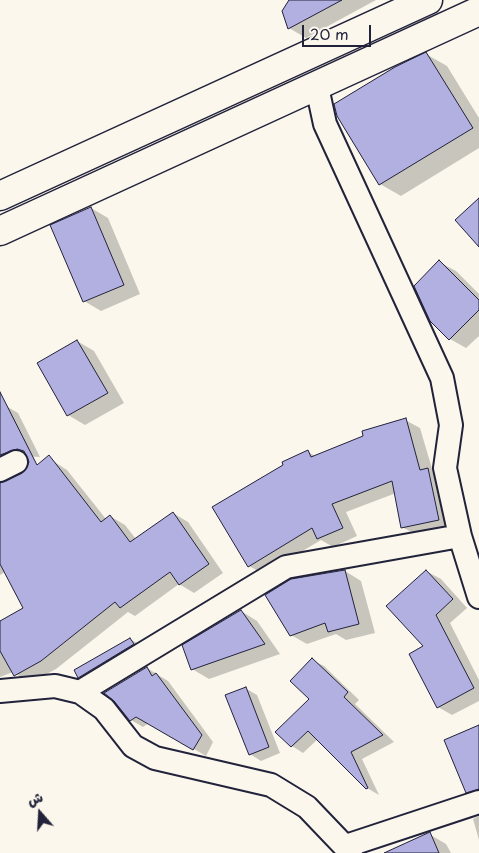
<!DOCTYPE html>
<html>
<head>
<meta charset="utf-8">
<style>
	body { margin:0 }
	#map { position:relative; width:479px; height:853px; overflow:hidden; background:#fbf7ec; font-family:"Playpen Sans","Playpen Sans Arabic",sans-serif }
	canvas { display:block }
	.north { position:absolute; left:15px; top:788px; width:50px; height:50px; -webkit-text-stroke:4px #fbf7ec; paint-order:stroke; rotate:341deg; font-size:14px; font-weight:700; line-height:20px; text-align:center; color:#22223b }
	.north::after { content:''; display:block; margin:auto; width:18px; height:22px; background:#22223b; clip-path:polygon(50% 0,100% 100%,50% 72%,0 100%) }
	.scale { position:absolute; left:302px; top:25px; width:69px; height:22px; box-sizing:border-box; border:2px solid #22223b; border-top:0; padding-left:6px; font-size:15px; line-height:18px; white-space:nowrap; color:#22223b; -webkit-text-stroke:4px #fbf7ec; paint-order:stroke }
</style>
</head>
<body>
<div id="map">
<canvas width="479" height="853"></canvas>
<div class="north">ش</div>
<div class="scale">20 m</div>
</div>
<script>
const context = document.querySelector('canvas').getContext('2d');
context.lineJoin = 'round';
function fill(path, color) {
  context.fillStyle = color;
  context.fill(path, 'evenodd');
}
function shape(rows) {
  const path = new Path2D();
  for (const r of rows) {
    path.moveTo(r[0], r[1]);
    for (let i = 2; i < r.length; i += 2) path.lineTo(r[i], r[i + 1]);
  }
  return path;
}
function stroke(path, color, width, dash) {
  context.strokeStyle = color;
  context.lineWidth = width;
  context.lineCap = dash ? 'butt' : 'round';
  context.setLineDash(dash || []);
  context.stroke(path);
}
const shadow = shape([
	[290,0,376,0,306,38,289,28,283,12],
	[426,54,447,66,479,118,479,148,401,196,380,184],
	[91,208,108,218,140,294,101,311,84,301],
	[439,262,456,271,479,294,479,336,466,348,450,339],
	[77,341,94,351,124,403,85,425,68,415,38,364],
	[6,406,18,413,40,457,22,456,0,473,0,409],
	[405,420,420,428,433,472,442,478,453,528,417,535,402,527,396,493,346,512,357,536,333,547,321,540,264,574,249,566,308,452,315,456],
	[53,461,67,470,106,519,110,516,125,525,136,539,173,513,188,522,223,573,194,593,179,584,135,616,128,612,56,669,30,683,13,672,0,677,0,622,25,609,5,572,0,575,0,493],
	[345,571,361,581,375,633,346,640,336,634,307,644,291,635],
	[426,571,441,579,467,608,450,623,479,680,479,701,452,715,438,707,425,647],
	[241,611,257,621,280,654,209,679,192,669],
	[130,639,142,646,91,684,79,677],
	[312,660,324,666,359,700,355,704,394,742,362,759,379,795,367,788,318,739,303,753,292,746,311,699],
	[147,668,168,681,213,742,206,756,149,723,143,727,131,720,115,700],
	[245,688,257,695,280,753,261,761,250,754],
	[479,727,479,799,467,792],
	[479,816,479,840,473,819],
	[429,834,446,844,451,853,388,853]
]);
const building = shape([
	[289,0,342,0,288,29,282,11,289,0],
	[426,52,473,128,379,185,337,116,334,104,395,67,426,52],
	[479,198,479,247,455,220,479,198],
	[91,207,124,285,83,302,50,225,91,207],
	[439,260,479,300,479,310,449,340,430,321,414,286,439,260],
	[77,340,108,393,67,416,37,363,77,340],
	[0,392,37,465,49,455,101,522,110,515,130,542,173,512,209,564,179,585,170,572,120,608,115,602,41,661,14,676,0,651,0,621,23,608,0,564,0,483,22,473,29,462,24,451,17,449,0,455,0,392],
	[406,418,420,470,428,468,439,520,401,528,392,481,332,504,343,528,317,539,312,528,248,567,212,507,283,465,282,462,308,450,311,457,363,436,362,431,406,418],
	[345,570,359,624,328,632,325,623,290,636,265,595,291,579,345,570],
	[426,570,453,599,436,615,474,688,437,708,409,654,423,646,386,606,426,570],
	[241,610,265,644,191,670,182,645,241,610],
	[130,638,134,644,78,678,74,670,130,638],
	[312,658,348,692,344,697,383,735,351,752,368,788,366,789,308,731,291,747,275,732,309,699,290,681,312,658],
	[147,667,152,676,156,673,202,735,193,750,136,717,130,721,114,701,104,693,147,667],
	[246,687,269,747,249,755,225,695,246,687],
	[479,725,479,789,466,793,444,740,479,725],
	[430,832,439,853,384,853,430,832]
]);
const street = shape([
	[317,87,325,124,442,378,451,425,445,468,460,536,479,597],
	[0,470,16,462],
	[0,691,55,686,80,692,104,709,133,746,155,758,271,785,307,807,351,853],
	[80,692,286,567,460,536],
	[346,846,479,802]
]);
const secondary = shape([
	[0,196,428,0],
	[0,231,479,11]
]);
fill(shadow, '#0003');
fill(building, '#b2b0e1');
stroke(building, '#22223b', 1);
stroke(street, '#22223b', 26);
stroke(secondary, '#22223b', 31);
stroke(street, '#fbf7ec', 22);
stroke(secondary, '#fbf7ec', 28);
</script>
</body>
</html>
